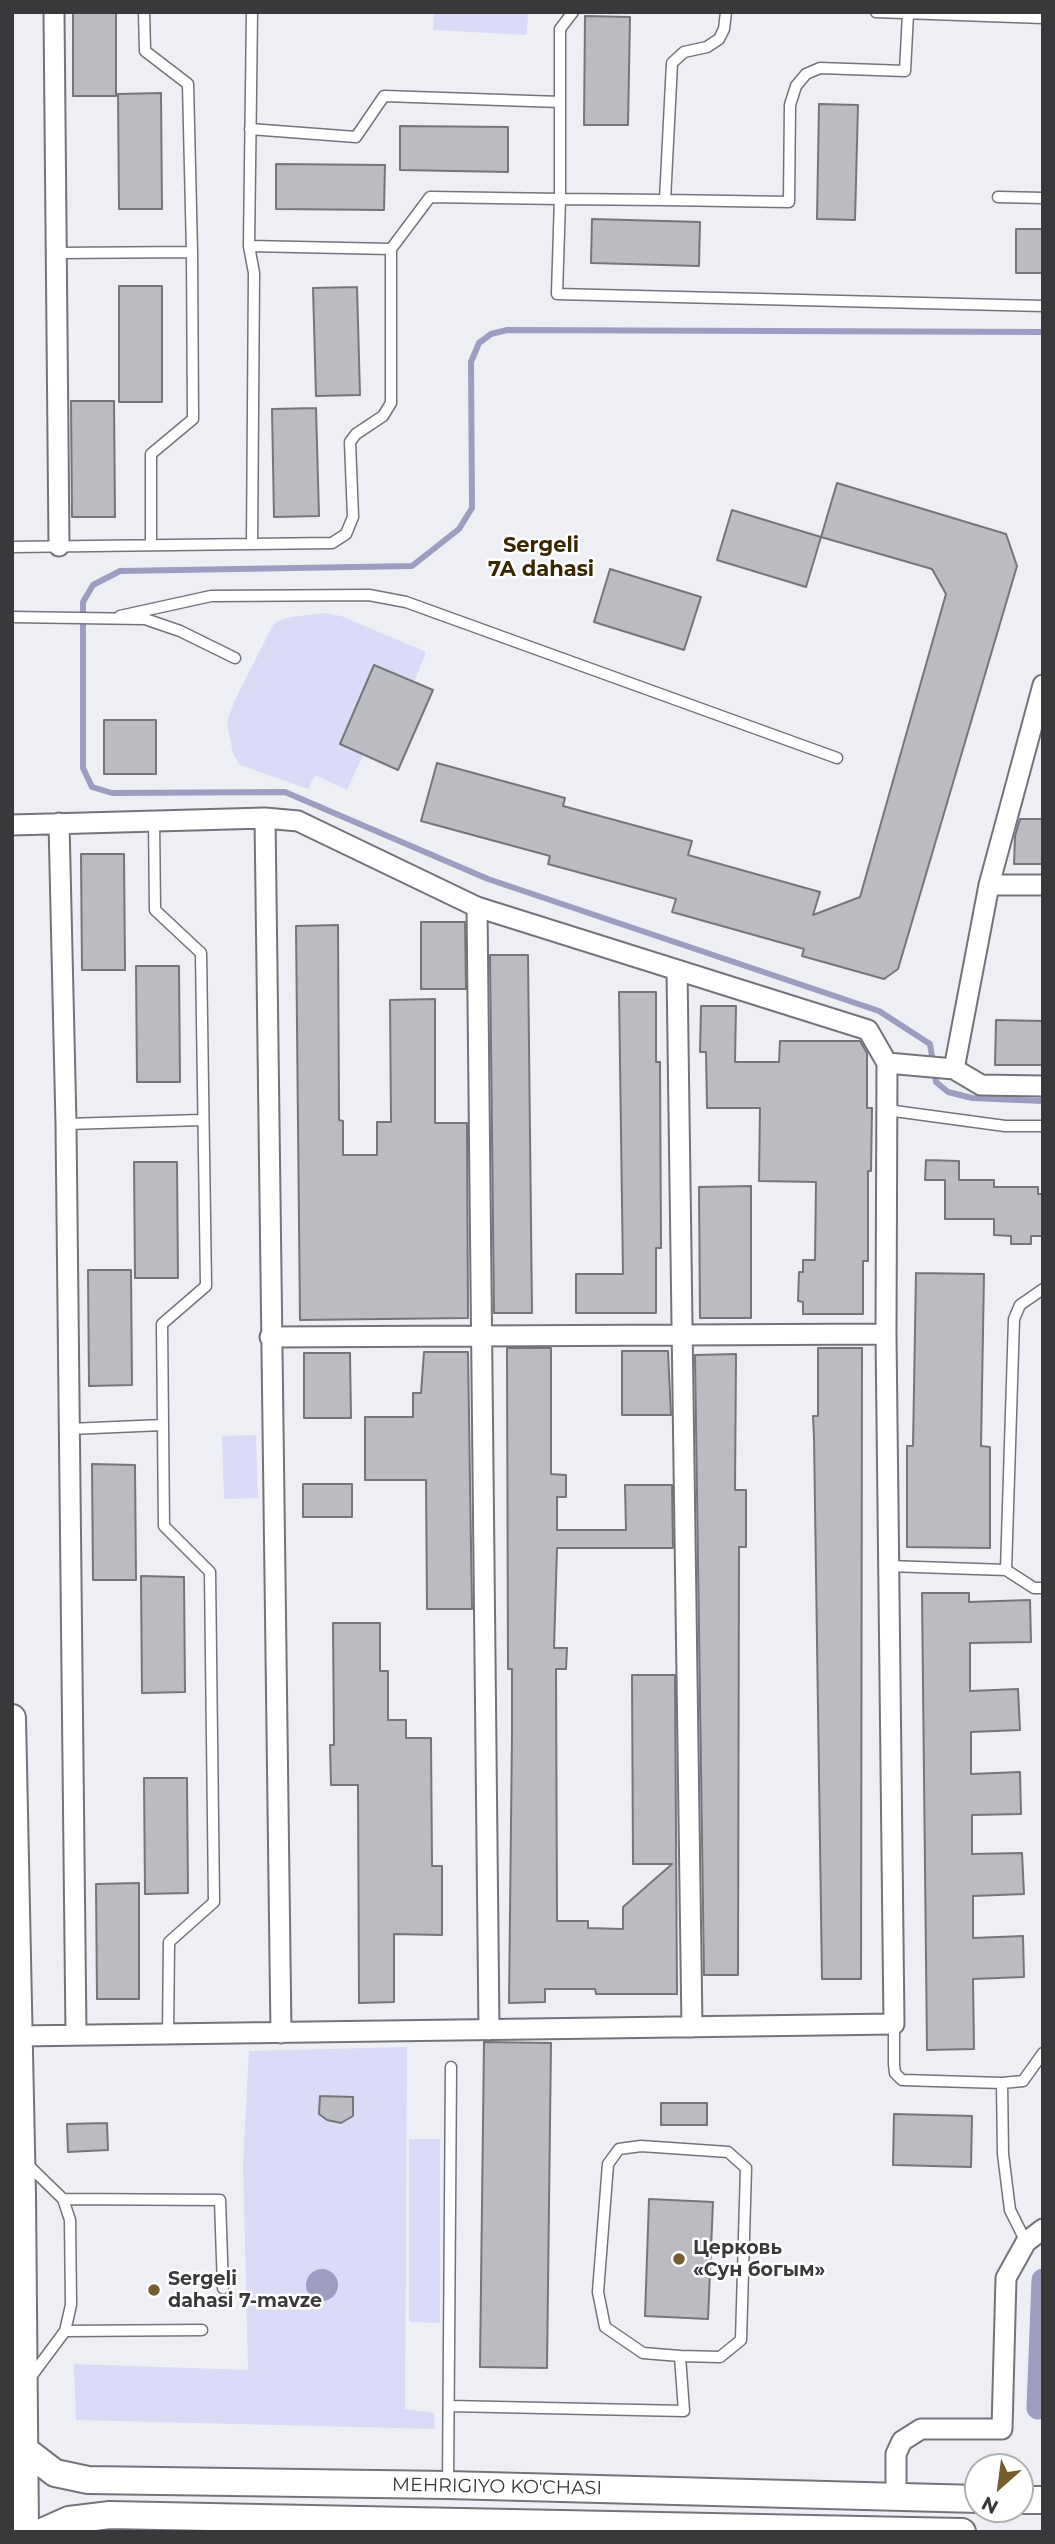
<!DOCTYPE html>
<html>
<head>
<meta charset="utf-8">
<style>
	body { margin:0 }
	#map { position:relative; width:1055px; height:2544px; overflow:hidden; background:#eeeff5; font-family:Montserrat,sans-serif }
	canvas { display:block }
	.frame { position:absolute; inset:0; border:14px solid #39393b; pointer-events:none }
	.north { position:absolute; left:964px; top:2453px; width:70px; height:70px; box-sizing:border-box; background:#fff; border:2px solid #b0b0b1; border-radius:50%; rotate:208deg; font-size:19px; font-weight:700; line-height:28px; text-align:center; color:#39393b }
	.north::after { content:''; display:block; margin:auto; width:24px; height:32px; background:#765d2e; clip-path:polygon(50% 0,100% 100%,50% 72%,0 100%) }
</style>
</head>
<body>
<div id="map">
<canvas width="1055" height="2544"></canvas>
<div class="frame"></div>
<div class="north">N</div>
</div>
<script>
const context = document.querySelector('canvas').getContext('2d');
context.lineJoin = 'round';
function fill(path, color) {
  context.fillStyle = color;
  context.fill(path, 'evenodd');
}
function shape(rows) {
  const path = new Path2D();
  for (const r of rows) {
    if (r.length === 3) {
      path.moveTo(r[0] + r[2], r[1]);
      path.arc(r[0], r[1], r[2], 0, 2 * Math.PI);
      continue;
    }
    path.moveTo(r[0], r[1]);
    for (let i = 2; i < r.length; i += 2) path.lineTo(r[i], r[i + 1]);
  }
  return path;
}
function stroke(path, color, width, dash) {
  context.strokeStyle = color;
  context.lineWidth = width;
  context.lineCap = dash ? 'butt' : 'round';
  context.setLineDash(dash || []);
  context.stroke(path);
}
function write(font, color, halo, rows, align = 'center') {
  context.font = font + ' Montserrat,sans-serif';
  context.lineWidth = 5;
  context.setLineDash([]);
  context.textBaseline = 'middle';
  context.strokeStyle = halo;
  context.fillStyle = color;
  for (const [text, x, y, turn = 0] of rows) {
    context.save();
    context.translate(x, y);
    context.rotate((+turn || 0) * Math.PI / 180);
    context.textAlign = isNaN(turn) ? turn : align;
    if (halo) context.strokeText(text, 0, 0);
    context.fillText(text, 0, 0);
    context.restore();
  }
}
const green = shape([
	[434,12,528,12,527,35,433,30],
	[323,613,341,616,426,652,414,682,374,665,340,744,363,755,347,790,315,775,308,789,240,765,233,754,227,722,234,702,274,623,290,617],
	[256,1435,258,1498,224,1499,222,1436],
	[407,2047,405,2409,434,2413,435,2429,76,2420,74,2364,248,2370,243,2163,249,2051],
	[409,2139,440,2139,440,2323,409,2322]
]);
const water = shape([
	[322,2285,16]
]);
const stream = shape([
	[1043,332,507,330,491,334,479,343,471,362,472,508,459,529,412,566,120,571,93,585,83,602,83,768,92,787,112,793,285,792,488,879,879,1011,930,1044,936,1082,948,1092,972,1098,1043,1101]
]);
const canal = shape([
	[1038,2408,1043,2280]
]);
const building = shape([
	[73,12,116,12,116,96,73,96,73,12],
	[585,16,630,17,628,125,584,125,585,16],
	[161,93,162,209,119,209,118,94,161,93],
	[819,104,858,105,855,220,817,219,819,104],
	[400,126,508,127,508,172,400,170,400,126],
	[276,164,385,165,384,210,276,209,276,164],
	[592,219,700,222,699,266,591,263,592,219],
	[1016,229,1043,229,1043,273,1016,273,1016,229],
	[119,286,162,286,162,402,119,402,119,286],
	[357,287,360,395,316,396,313,288,357,287],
	[71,401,114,401,115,517,72,517,71,401],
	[316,408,319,516,274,517,272,409,316,408],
	[837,483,1006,534,1017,566,898,969,884,979,802,956,804,949,672,912,676,899,548,864,550,856,421,821,437,763,565,798,563,806,692,841,688,855,820,892,813,915,860,897,946,594,932,569,821,537,837,483],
	[732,510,821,537,806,587,717,560,732,510],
	[610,569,701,597,684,650,594,622,610,569],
	[374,665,433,690,398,770,340,744,374,665],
	[104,720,156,720,156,774,104,774,104,720],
	[1020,819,1043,819,1043,864,1014,864,1015,836,1020,819],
	[81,854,124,854,125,970,82,970,81,854],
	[421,922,465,922,466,989,421,989,421,922],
	[338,925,339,1120,343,1121,343,1155,377,1155,377,1122,391,1122,390,1000,435,999,435,1123,467,1123,468,1318,300,1320,296,926,338,925],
	[490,955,528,955,532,1313,494,1313,490,955],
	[136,966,179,966,180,1082,137,1082,136,966],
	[619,992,656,992,656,1062,660,1062,661,1248,656,1248,656,1313,576,1313,576,1274,623,1274,619,992],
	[701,1006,736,1006,735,1062,779,1062,780,1041,860,1041,867,1053,867,1108,872,1108,871,1171,868,1171,868,1261,863,1261,863,1314,803,1314,803,1302,798,1301,799,1272,803,1272,803,1260,815,1260,816,1182,759,1181,760,1108,707,1108,706,1052,700,1052,701,1006],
	[996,1020,1043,1021,1043,1065,995,1065,996,1020],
	[926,1160,959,1161,959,1180,994,1180,994,1187,1038,1187,1038,1194,1043,1194,1043,1236,1031,1236,1031,1244,1011,1244,1011,1236,994,1235,994,1219,945,1219,945,1180,925,1180,926,1160],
	[134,1162,177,1162,178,1278,135,1278,134,1162],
	[751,1186,751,1318,700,1318,699,1187,751,1186],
	[88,1270,131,1270,132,1385,89,1386,88,1270],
	[916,1273,984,1274,981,1446,990,1447,990,1548,907,1547,907,1446,913,1446,916,1273],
	[507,1348,551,1348,551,1474,566,1475,566,1497,557,1497,557,1530,626,1530,625,1485,672,1485,673,1548,557,1548,554,1648,567,1648,566,1669,556,1669,557,1921,588,1921,588,1928,623,1929,623,1907,672,1864,633,1864,632,1675,675,1675,677,1994,596,1994,595,1989,545,1989,545,2002,509,2003,512,1733,512,1669,508,1669,507,1348],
	[818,1348,862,1348,861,1979,822,1979,814,1437,813,1416,818,1416,818,1348],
	[622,1351,668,1351,671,1415,622,1415,622,1351],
	[424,1352,468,1352,472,1609,427,1609,426,1480,365,1480,365,1417,413,1417,413,1393,421,1393,424,1352],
	[304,1353,350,1353,351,1418,304,1418,304,1353],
	[736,1354,735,1490,746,1490,746,1547,739,1547,738,1975,704,1975,695,1355,736,1354],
	[92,1464,135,1465,136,1580,93,1580,92,1464],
	[303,1484,352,1484,352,1517,303,1517,303,1484],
	[141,1576,184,1577,185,1692,142,1693,141,1576],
	[922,1593,969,1593,969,1602,1030,1600,1031,1642,970,1643,970,1691,1018,1689,1020,1730,971,1732,971,1774,1020,1772,1021,1814,972,1815,972,1854,1022,1853,1024,1894,973,1896,973,1938,1023,1936,1024,1977,973,1979,974,2049,927,2050,922,1593],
	[333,1623,380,1623,380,1671,388,1671,388,1720,406,1720,406,1738,431,1738,432,1866,442,1866,442,1935,394,1934,394,2002,359,2003,358,1785,331,1785,330,1745,334,1745,333,1623],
	[144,1778,187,1778,188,1893,145,1894,144,1778],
	[139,1883,139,1999,97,1999,96,1884,139,1883],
	[484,2042,551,2043,547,2368,480,2367,484,2042],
	[320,2096,353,2097,353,2116,341,2123,327,2120,319,2114,320,2096],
	[661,2103,707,2103,707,2125,661,2125,661,2103],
	[894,2114,972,2116,971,2167,893,2165,894,2114],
	[107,2123,108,2150,68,2152,67,2124,107,2123],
	[649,2199,713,2202,708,2319,645,2316,649,2199]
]);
const service = shape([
	[144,12,145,51,188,84,192,252,193,419,151,454,151,544],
	[726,12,724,29,719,39,707,47,684,52,672,63,665,200,560,199,557,294,1043,306],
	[876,12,1043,18],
	[250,129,356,137,384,96,560,102],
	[998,197,1043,198],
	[665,200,789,202,790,105,796,86,806,74,820,68,905,71,908,14],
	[249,246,391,249],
	[56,253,192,252],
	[252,543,254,273,249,246,252,12],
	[12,547,332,543,346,534,353,517,350,442,356,434,383,416,391,403,391,249,430,197,560,199,560,29,573,12],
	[120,616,211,596,369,595,406,602,837,758],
	[12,617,145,619,180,631,235,658],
	[154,820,155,910,201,953,206,1286,162,1324,164,1526,210,1572,214,1902,169,1942,168,2034],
	[887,1110,1005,1126,1043,1126],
	[66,1124,202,1120],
	[69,1429,163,1425],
	[888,1566,1006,1570,1014,1319,1020,1305,1043,1289],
	[1006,1570,1034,1588,1043,1588],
	[894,2024,894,2064,895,2073,902,2080,1002,2083,1003,2154,1010,2210,1026,2242],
	[1002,2083,1023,2081,1043,2053],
	[26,2163,63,2199,70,2220,71,2305,65,2331,30,2378],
	[63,2199,220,2200,223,2288],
	[65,2331,202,2330],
	[449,2406,684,2411,680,2356,643,2353,605,2327,598,2292,608,2164,619,2149,641,2146,728,2152,746,2168,741,2340,720,2357,680,2356],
	[448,2484,451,2067]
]);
const minor = shape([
	[54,12,59,546],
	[1043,685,989,885,954,1069,981,1085,1043,1086],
	[265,818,281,2033],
	[59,823,66,1124,76,2035],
	[12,825,265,818,298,821,477,907,868,1030,887,1063,886,1334,894,2024,18,2036],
	[989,885,1043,885],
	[477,907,489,2030],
	[677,971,692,2027],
	[887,1063,954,1069],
	[270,1337,886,1334],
	[896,2497,896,2454,902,2441,921,2429,1002,2429,1006,2278,1026,2242,1043,2229]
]);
const secondary = shape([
	[12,1718,22,2196,25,2532],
	[25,2450,55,2473,88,2480,448,2485,978,2499],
	[1020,2500,1043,2500],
	[42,2532,69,2520,110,2515,962,2532]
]);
const markers = [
	[679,2259,7,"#765d2e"],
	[154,2290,7,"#765d2e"]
];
const poiNames = [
	["Церковь",693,2248],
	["«Сун богым»",693,2270],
	["Sergeli",168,2279],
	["dahasi 7-mavze",168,2301]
];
const streetNames = [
	["MEHRIGIYO KO'CHASI",497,2487,1]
];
const neighbourhoodNames = [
	["Sergeli",541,546],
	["7A dahasi",541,570]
];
fill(green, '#dadbf6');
fill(water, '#9c9dc1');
stroke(stream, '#9c9dc1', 6);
stroke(canal, '#9c9dc1', 23);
fill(building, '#bbbcc2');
stroke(building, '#75767c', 2);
stroke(service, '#73747a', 13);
stroke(minor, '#73747a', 23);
stroke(secondary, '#73747a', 30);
stroke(service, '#fff', 10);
stroke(minor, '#fff', 19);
stroke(secondary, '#fff', 26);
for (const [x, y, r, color] of markers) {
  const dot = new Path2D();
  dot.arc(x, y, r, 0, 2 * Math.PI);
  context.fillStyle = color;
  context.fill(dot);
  stroke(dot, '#fff', 2.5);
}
write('bold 19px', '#39393b', '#fff', poiNames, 'left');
write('19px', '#39393b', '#fff', streetNames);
write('bold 21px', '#3a2700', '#fff', neighbourhoodNames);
</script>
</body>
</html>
